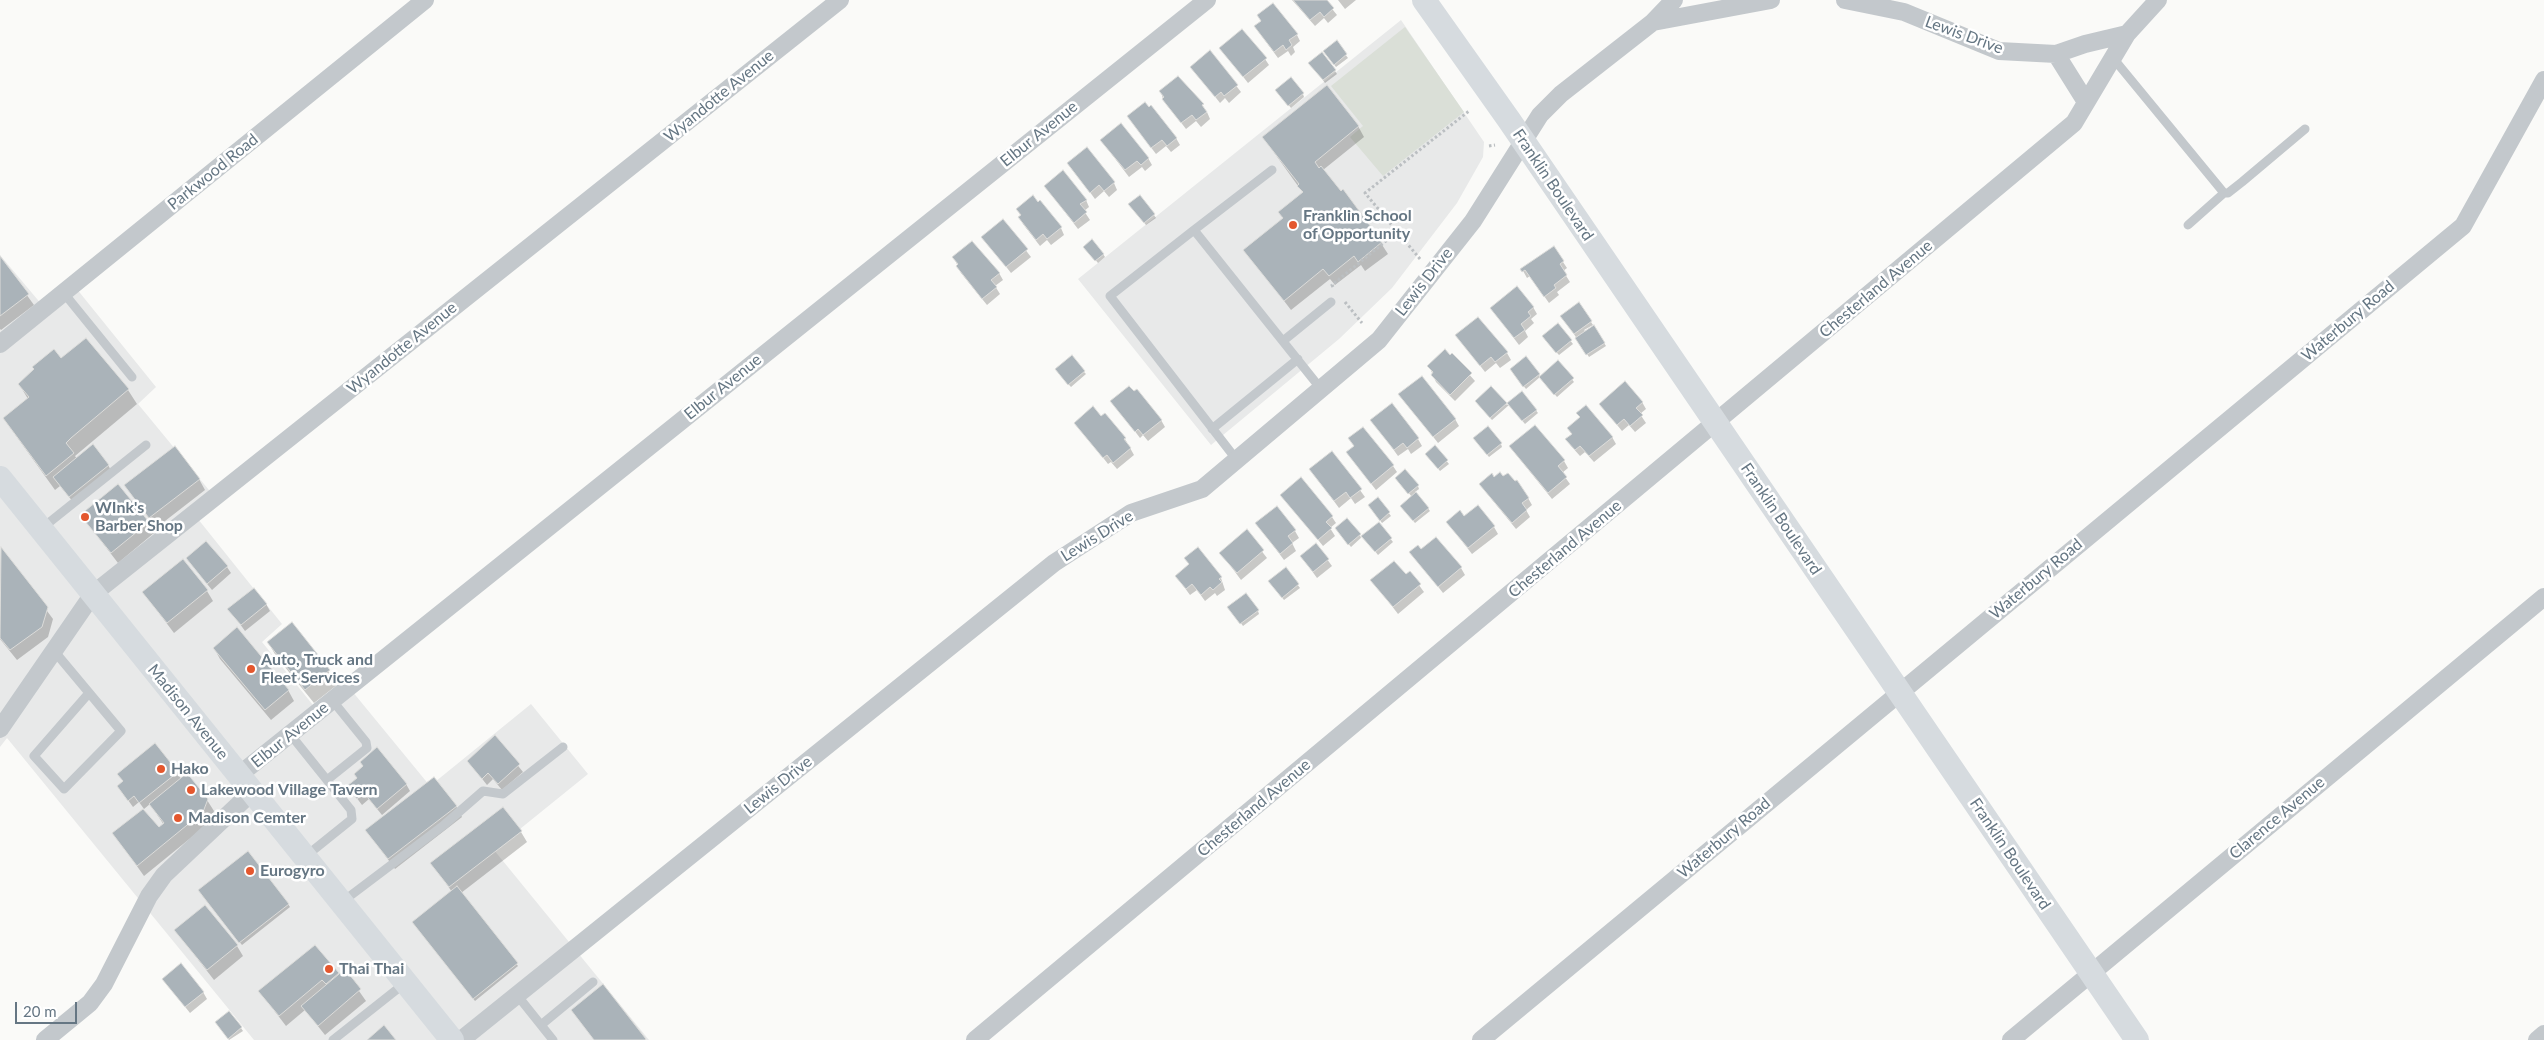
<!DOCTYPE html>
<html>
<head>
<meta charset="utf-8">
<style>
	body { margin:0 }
	#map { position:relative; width:2544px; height:1040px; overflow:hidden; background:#fafaf8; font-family:Lato,sans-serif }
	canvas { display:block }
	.scale { position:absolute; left:15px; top:1002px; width:62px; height:22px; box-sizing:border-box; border:2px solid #657683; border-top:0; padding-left:6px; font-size:15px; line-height:18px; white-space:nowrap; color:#657683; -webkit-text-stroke:4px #fff; paint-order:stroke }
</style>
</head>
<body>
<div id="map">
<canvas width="2544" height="1040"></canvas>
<div class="scale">20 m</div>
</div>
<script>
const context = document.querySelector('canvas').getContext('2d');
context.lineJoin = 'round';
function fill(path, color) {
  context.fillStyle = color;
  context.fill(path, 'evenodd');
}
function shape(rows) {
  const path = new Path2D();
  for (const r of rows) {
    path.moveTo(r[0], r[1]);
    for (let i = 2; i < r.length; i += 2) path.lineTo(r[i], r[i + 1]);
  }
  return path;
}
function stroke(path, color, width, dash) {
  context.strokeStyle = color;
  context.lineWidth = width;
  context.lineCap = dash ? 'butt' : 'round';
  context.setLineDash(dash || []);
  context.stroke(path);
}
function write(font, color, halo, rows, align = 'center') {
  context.font = font + ' Lato,sans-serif';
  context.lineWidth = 5;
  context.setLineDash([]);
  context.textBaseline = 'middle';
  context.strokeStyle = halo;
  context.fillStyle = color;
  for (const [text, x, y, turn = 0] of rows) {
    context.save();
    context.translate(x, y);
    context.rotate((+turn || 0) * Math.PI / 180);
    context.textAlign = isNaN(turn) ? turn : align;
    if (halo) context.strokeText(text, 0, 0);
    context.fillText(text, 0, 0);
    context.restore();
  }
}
const built = shape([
	[1401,20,1484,142,1483,157,1457,203,1392,288,1339,339,1211,445,1078,279],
	[0,255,48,312,76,288,156,387,138,404,218,501,198,519,282,624,262,642,321,715,352,691,430,786,531,704,588,774,494,850,649,1040,254,1040,7,738,0,747]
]);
const green = shape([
	[1405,27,1464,112,1383,176,1350,137,1363,126,1331,86]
]);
const shadow = shape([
	[1292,0,1325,0,1337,15,1328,23,1324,18,1315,26],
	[1338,0,1356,0,1345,9],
	[1255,27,1297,35,1300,41,1293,47,1295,52,1291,56,1288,51,1278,58],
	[1336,42,1348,58,1336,67,1326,54],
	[1221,48,1265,59,1269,65,1248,83],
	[1210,52,1241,92,1229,103,1225,98,1220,103,1192,67],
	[1312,66,1335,71,1337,74,1325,83],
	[1178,77,1207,112,1210,119,1201,127,1196,121,1186,129,1163,99,1161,92],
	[1279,93,1303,94,1304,97,1291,108],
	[1128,117,1176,138,1180,145,1171,152,1166,146,1156,154],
	[1358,126,1364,137,1323,170,1340,192,1343,190,1364,217,1388,254,1365,271,1361,265,1335,285,1330,279,1291,310,1245,250,1283,219,1279,212,1303,193,1263,137],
	[1101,140,1148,158,1152,165,1145,171,1142,167,1129,177],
	[1069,164,1114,183,1117,190,1109,197,1104,191,1095,199],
	[1045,186,1086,200,1089,207,1084,211,1090,220,1078,229],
	[1132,208,1154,215,1156,218,1146,225],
	[1018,209,1061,228,1064,235,1051,245,1047,240,1040,246,1023,224],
	[1003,221,1031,257,1011,273,983,237],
	[1087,250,1103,254,1105,257,1098,263],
	[0,258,34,305,1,330,0,329],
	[954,258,999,273,1003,280,995,286,1000,294,987,305,961,273],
	[1563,262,1567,268,1563,271,1570,282,1557,292,1559,295,1549,303,1530,276,1527,278,1522,269],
	[1533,307,1537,314,1531,319,1534,323,1525,331,1528,337,1519,345,1491,308],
	[1564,319,1591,322,1593,325,1584,330,1586,332,1594,327,1606,346,1589,357],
	[1558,325,1573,344,1559,355,1545,340],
	[1457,336,1507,353,1511,360,1500,368,1496,363,1485,372],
	[86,339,128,390,137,404,75,456,77,459,108,465,112,472,74,503,60,486,55,490,4,419,28,399,19,384,61,360],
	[1452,355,1475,381,1455,401,1436,382,1429,366],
	[1558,362,1574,382,1557,397,1540,377,1526,389,1513,373,1539,374,1540,377],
	[1084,372,1086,374,1071,387,1058,373],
	[1491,388,1507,405,1522,393,1538,413,1525,424,1509,405,1492,420,1478,404],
	[1400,394,1455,419,1459,426,1438,443],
	[1112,401,1161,420,1165,427,1148,441,1143,435,1140,438],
	[1642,402,1646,409,1640,414,1646,423,1635,432,1629,425,1622,431,1600,404],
	[1101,418,1125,439,1134,455,1117,469,1111,462,1108,464,1076,423],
	[1372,420,1418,439,1422,446,1411,454,1408,449,1398,456],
	[1568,428,1612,437,1616,444,1594,462,1585,452,1580,456,1571,446,1567,439,1572,435],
	[1476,441,1501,444,1502,447,1489,457],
	[1435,447,1449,464,1440,471,1428,457],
	[1510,447,1564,461,1568,468,1562,473,1570,484,1552,499],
	[1332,452,1365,497,1355,504,1351,498,1339,508,1310,469],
	[1347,453,1393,466,1397,472,1376,490],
	[199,479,205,490,156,528,126,486],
	[1494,479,1528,498,1532,505,1526,510,1530,517,1516,529,1485,491],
	[1399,481,1418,486,1419,489,1415,492,1430,511,1415,523,1403,509,1412,497],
	[1282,495,1332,517,1336,523,1330,528,1335,536,1323,546],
	[1378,498,1391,516,1382,523,1371,508],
	[82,516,148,523,154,533,118,563],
	[1464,518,1494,527,1498,534,1472,554,1447,522],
	[1378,523,1393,542,1378,555,1363,536,1351,547,1338,531,1360,535,1361,538],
	[1257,524,1295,531,1299,538,1292,543,1296,551,1284,560],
	[1246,531,1267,558,1241,580,1221,553],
	[1316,544,1332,566,1317,578,1301,556],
	[1,549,53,619,48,637,17,660,0,639],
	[1421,551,1461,568,1465,575,1443,593,1411,552],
	[1186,558,1221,578,1225,590,1217,596,1215,593,1205,601,1197,590,1190,595,1176,576,1190,565],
	[187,559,227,567,231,573,212,590],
	[1286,569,1300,588,1284,600,1272,584],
	[1410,573,1424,592,1398,614,1372,580,1405,576],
	[207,591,213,601,174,633,143,592],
	[266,604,270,611,245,631,229,609],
	[1231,610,1258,611,1259,614,1243,626],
	[268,642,328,671,337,685,314,703,276,656],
	[214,648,288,690,294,701,271,720,220,659],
	[495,737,523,772,502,790,493,779,487,785,468,761],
	[177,772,181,779,207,800,214,811,209,823,144,876,114,834,158,829,164,825,150,804,144,809,139,802,133,807,123,793,124,782,119,774],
	[406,784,410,791,382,815,369,799,362,805,353,793],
	[456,806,462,817,395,869,367,831],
	[521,832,527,842,461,893,518,966,475,1001,415,925,452,892,432,863],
	[201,894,288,904,290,907,242,945],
	[176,931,237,946,243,956,214,980],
	[315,947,339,975,345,971,366,1001,325,1035,305,1010,286,1026,260,992],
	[163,979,203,992,207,999,190,1013],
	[218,1025,241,1028,243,1031,229,1040]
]);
const building = shape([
	[1293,0,1327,0,1334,8,1324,17,1320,12,1310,20,1293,0],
	[1273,3,1298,34,1289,40,1292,45,1286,50,1283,45,1274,52,1254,26,1261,21,1257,15,1273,3],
	[1242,29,1267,58,1243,77,1219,48,1242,29],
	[1337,40,1347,54,1334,65,1323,51,1337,40],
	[1210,50,1238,85,1224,96,1221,92,1215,97,1190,67,1210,50],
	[1322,52,1336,70,1323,80,1308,63,1322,52],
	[1178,76,1204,104,1202,105,1207,112,1196,120,1192,115,1181,123,1162,99,1164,97,1159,91,1178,76],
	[1291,77,1304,93,1288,106,1275,90,1291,77],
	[1327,85,1359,126,1315,162,1319,168,1321,166,1341,191,1343,189,1382,242,1358,262,1354,256,1329,276,1323,269,1284,301,1243,250,1283,218,1278,212,1303,192,1297,186,1299,184,1262,137,1327,85],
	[1145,102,1149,107,1151,105,1177,138,1167,146,1162,140,1151,148,1127,116,1145,102],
	[1121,123,1149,158,1141,165,1137,161,1125,170,1100,140,1121,123],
	[1087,147,1115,182,1104,191,1099,185,1090,193,1067,163,1087,147],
	[1063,170,1087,200,1080,204,1087,212,1074,223,1044,186,1063,170],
	[1033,195,1038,202,1040,200,1062,227,1047,239,1043,234,1036,240,1018,217,1021,215,1016,209,1033,195],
	[1140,195,1155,214,1144,223,1128,204,1140,195],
	[1003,219,1028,249,1006,267,981,237,1003,219],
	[1092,239,1104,254,1095,261,1083,247,1092,239],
	[972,241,1000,273,991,280,997,287,982,299,956,266,958,264,952,257,972,241],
	[1554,246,1564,261,1560,264,1567,275,1554,285,1556,288,1544,297,1525,270,1522,272,1520,269,1554,246],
	[0,256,29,294,0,316,0,256],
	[1517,286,1534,307,1528,312,1531,316,1521,324,1525,330,1514,338,1490,308,1517,286],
	[1579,302,1592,321,1574,334,1560,316,1579,302],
	[1478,317,1508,352,1495,362,1491,357,1480,366,1455,335,1478,317],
	[1558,323,1572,340,1556,353,1542,336,1558,323],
	[1594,325,1605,343,1586,355,1575,338,1594,325],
	[86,338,129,389,71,438,66,443,74,453,46,476,3,418,29,397,18,384,34,369,32,367,54,349,61,358,86,338],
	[1445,349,1450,355,1452,353,1472,373,1450,395,1431,375,1433,372,1427,366,1445,349],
	[1072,355,1085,371,1068,385,1055,369,1072,355],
	[1526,356,1540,374,1523,387,1510,369,1526,356],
	[1558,360,1574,378,1554,395,1539,377,1558,360],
	[1422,376,1456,419,1433,437,1398,394,1422,376],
	[1625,381,1643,402,1636,408,1643,415,1630,426,1624,419,1617,425,1599,404,1625,381],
	[1129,386,1134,391,1137,389,1162,420,1143,435,1138,429,1135,432,1110,401,1129,386],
	[1491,386,1507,403,1490,418,1475,401,1491,386],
	[1522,391,1537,410,1522,421,1507,403,1522,391],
	[1392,403,1419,438,1407,448,1403,443,1394,450,1370,420,1392,403],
	[1586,405,1613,437,1589,456,1580,446,1575,450,1565,439,1572,434,1567,428,1580,417,1576,413,1586,405],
	[1093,406,1101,416,1105,413,1126,438,1124,439,1131,448,1113,463,1107,455,1103,458,1074,423,1093,406],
	[1535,425,1565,460,1558,466,1567,477,1548,493,1509,446,1535,425],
	[1488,426,1502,443,1487,455,1473,438,1488,426],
	[1363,427,1394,465,1371,484,1346,452,1354,446,1348,438,1363,427],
	[93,444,109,465,69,497,53,477,93,444],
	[1435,445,1448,460,1438,469,1425,454,1435,445],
	[175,446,200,479,149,518,124,485,175,446],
	[1332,451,1362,489,1350,498,1346,492,1334,501,1309,469,1332,451],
	[1405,469,1419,485,1408,494,1395,478,1405,469],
	[1500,472,1503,476,1508,473,1515,481,1517,480,1529,498,1522,503,1527,510,1512,523,1479,484,1492,473,1494,477,1500,472],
	[1301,477,1333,516,1326,522,1332,528,1318,540,1280,495,1301,477],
	[118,484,149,522,111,553,80,515,118,484],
	[1416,492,1429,508,1413,521,1400,506,1416,492],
	[1378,497,1390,512,1380,521,1368,505,1378,497],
	[1478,505,1495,526,1468,548,1446,522,1460,510,1464,516,1478,505],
	[1277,506,1296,530,1288,536,1293,543,1280,554,1255,523,1277,506],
	[1347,518,1361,534,1348,545,1335,528,1347,518],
	[1379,522,1392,538,1375,552,1361,536,1379,522],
	[1247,529,1264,550,1237,573,1219,553,1247,529],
	[1436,537,1462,567,1438,587,1409,552,1418,545,1421,549,1436,537],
	[206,541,228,566,207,584,186,558,206,541],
	[1316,543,1329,559,1313,572,1300,556,1316,543],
	[1,547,48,607,42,627,10,650,0,638,1,547],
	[1198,547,1222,577,1219,579,1222,582,1213,590,1210,587,1201,595,1192,584,1186,589,1175,576,1189,564,1184,558,1198,547],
	[183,559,208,590,167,623,142,592,183,559],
	[1394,561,1406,574,1410,571,1421,584,1393,607,1370,580,1394,561],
	[1286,567,1299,584,1282,598,1268,581,1286,567],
	[254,588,267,604,241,625,227,609,254,588],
	[1246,593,1259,610,1240,624,1227,607,1246,593],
	[292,622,330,670,305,690,267,642,292,622],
	[237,627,289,690,265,710,213,648,237,627],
	[495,735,520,764,498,784,488,773,482,779,467,761,495,735],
	[155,743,178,772,139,803,134,796,128,801,117,786,123,781,117,774,155,743],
	[377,747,407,784,377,809,364,793,357,799,347,786,357,778,354,774,363,766,360,762,377,747],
	[187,773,208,799,203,812,137,866,112,833,143,809,159,827,164,823,149,804,187,773],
	[434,777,457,806,388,859,365,830,434,777],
	[503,807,522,831,449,887,430,863,503,807],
	[248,851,289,904,239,943,198,890,248,851],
	[457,886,518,963,473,999,412,922,457,886],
	[205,905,238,945,207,970,174,930,205,905],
	[315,945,339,973,326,984,322,980,279,1016,258,991,315,945],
	[181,963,204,992,185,1007,162,979,181,963],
	[345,969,361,989,318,1026,301,1006,345,969],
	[603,984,646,1039,645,1040,594,1040,571,1010,603,984],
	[229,1011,242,1027,228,1039,215,1022,229,1011],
	[384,1025,396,1040,367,1040,384,1025]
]);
const path = shape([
	[1489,146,1495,145],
	[1420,259,1365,193,1469,111],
	[1333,287,1332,285,1397,232],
	[1345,302,1362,323]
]);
const lane = shape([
	[2113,58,2224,193,2228,193,2242,182,2305,129],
	[2188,225,2224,193],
	[1194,230,1272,170],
	[63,292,132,377],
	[1283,341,1331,302],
	[1212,429,1298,359],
	[1236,459,1110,296,1194,230,1321,389],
	[41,529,146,445],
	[55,652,121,731,64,789,34,756,89,693],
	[290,734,351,810,352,819,306,856],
	[327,780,367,748,366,742,332,700],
	[342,902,444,825,483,791,503,794,563,747],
	[517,995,553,1040],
	[541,1025,593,982],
	[333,1040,405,983]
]);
const street = shape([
	[1845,0,1904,12,1999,51,2056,54,2085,44,2127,34,2158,0],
	[1653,22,1674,0],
	[2056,54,2086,102],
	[0,344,425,0],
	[0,729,93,594,840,0],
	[239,775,1207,0],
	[45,1040,90,1003,104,984,149,896,164,875,252,792],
	[461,1040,1054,563,1131,513,1202,489,1379,340,1473,221,1540,115,1561,94,1653,22,1771,0],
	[975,1040,2074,123,2127,34],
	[1481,1040,2463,226,2544,80],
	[2011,1040,2544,597],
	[2537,1040,2544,1034]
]);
const secondary = shape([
	[1424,0,1509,120,2137,1040],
	[0,478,452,1040]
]);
const markers = [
	[1293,225,5,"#e4572e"],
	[85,517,5,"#e4572e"],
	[251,669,5,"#e4572e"],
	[161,769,5,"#e4572e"],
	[191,790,5,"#e4572e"],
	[178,818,5,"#e4572e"],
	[250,871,5,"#e4572e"],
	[329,969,5,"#e4572e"]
];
const streetNames = [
	["Lewis Drive",1964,35,20],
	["Wyandotte Avenue",719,96,-39],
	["Elbur Avenue",1039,134,-39],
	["Parkwood Road",213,172,-39],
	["Franklin Boulevard",1553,185,56],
	["Lewis Drive",1424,282,-52],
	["Chesterland Avenue",1876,289,-40],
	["Waterbury Road",2348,321,-40],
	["Wyandotte Avenue",402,348,-39],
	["Elbur Avenue",723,387,-39],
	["Franklin Boulevard",1781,519,56],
	["Lewis Drive",1097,536,-32],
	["Chesterland Avenue",1565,549,-40],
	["Waterbury Road",2036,579,-40],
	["Madison Avenue",188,712,51],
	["Elbur Avenue",290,735,-39],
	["Lewis Drive",778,785,-39],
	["Chesterland Avenue",1254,808,-40],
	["Clarence Avenue",2277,818,-40],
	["Waterbury Road",1724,838,-40],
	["Franklin Boulevard",2010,854,56]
];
const poiNames = [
	["Franklin School",1303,216],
	["of Opportunity",1303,234],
	["WInk's",95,508],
	["Barber Shop",95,526],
	["Auto, Truck and",261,660],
	["Fleet Services",261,678],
	["Hako",171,769],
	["Lakewood Village Tavern",201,790],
	["Madison Cemter",188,818],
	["Eurogyro",260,871],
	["Thai Thai",339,969]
];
fill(built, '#e8e9e9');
fill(green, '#dadfd7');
fill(shadow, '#0003');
fill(building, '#aab3b9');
stroke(building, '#dcdcda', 1);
stroke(path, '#bbbfc2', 3, [2.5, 2.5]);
stroke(lane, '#c3c8cc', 9);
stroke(street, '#c3c8cc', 18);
stroke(secondary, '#d6dbdf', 24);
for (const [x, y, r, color] of markers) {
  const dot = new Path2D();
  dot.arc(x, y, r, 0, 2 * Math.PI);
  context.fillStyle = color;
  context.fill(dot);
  stroke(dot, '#fff', 2);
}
write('16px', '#657683', '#fff', streetNames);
write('bold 16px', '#657683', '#fff', poiNames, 'left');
</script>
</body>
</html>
